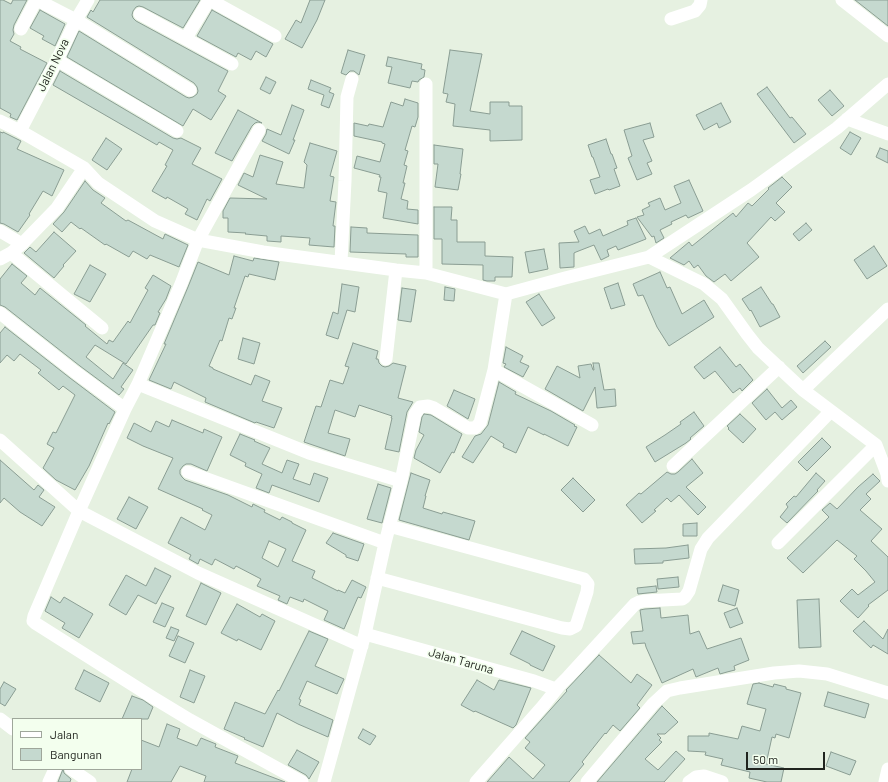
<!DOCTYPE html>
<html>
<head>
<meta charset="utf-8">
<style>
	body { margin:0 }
	#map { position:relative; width:888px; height:782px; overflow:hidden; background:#e6f1e1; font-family:Barlow,sans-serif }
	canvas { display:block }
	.legend { position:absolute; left:12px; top:718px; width:130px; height:52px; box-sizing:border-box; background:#f3ffee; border:1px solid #9fa79b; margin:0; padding:5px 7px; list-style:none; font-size:12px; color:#20241e }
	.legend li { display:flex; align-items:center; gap:8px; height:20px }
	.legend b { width:20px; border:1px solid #9fa79b }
	.scale { position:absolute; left:746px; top:752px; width:79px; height:18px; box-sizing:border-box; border:2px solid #20241e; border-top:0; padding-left:5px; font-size:12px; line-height:14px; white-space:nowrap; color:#20241e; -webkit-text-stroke:3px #f3ffee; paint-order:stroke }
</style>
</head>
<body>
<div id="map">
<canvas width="888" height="782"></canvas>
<ul class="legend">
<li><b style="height:5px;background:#fff"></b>Jalan</li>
<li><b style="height:11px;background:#c5d9cf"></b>Bangunan</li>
</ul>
<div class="scale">50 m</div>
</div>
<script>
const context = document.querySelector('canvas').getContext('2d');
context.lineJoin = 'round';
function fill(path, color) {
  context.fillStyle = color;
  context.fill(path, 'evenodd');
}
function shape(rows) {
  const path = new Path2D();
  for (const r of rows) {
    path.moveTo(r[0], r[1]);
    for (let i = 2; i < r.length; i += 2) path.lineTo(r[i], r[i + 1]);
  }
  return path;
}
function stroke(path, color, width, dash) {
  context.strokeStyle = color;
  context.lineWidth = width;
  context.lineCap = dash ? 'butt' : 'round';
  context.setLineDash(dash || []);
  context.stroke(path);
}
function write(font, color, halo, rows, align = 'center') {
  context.font = font + ' Barlow,sans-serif';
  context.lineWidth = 3.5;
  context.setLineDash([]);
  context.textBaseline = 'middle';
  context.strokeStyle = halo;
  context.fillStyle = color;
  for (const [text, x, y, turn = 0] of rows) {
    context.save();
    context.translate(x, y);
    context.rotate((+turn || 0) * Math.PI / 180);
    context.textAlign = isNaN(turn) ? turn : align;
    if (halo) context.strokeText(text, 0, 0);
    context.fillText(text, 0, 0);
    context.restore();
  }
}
const building = shape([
	[0,0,3,0,11,4,13,0,27,0,14,25,13,30,14,34,10,41,21,47,20,49,47,63,17,120,10,117,11,114,0,108,0,0],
	[100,0,200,0,183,28,143,7,139,6,136,7,133,11,132,15,133,18,136,21,228,71,218,91,226,96,211,120,193,109,183,126,67,57,79,31,186,97,189,98,193,97,197,94,198,91,197,87,194,83,87,17,91,10,93,12,100,0],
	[310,0,325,0,317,20,302,48,285,39,296,20,301,23,310,0],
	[855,0,888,0,888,26,855,0],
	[40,10,65,24,55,46,42,39,44,36,30,28,40,10],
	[212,10,273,44,266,57,256,51,251,60,238,53,236,57,197,36,212,10],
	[348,50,365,55,359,75,354,71,350,71,346,75,341,73,348,50],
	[450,50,482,54,470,111,490,114,490,102,509,102,509,106,522,106,522,140,490,141,490,130,453,126,455,104,446,102,448,94,443,93,450,50],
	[388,57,422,64,421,69,425,70,424,77,419,80,418,82,412,81,410,88,388,83,392,67,386,66,388,57],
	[60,71,173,138,177,139,181,138,201,148,192,164,222,179,210,201,207,199,197,220,185,214,188,209,167,197,166,199,152,191,167,166,165,165,173,150,159,142,157,145,53,85,60,71],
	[266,77,276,82,270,94,260,89,266,77],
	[311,80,331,88,329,92,334,94,329,108,321,105,324,95,308,89,311,80],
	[767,87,790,118,792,117,806,134,794,143,757,94,767,87],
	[830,90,844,106,832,116,818,100,830,90],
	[405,99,418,103,418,117,415,127,412,126,405,150,408,151,404,165,407,166,403,183,405,183,401,199,408,201,407,209,418,210,418,224,383,218,387,193,378,191,381,177,379,177,380,175,354,168,357,156,380,162,385,144,382,143,382,142,354,136,354,123,368,126,369,124,383,127,391,102,403,106,405,99],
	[721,103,731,122,719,128,717,123,704,130,696,115,721,103],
	[292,105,304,110,293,140,295,140,289,154,262,141,266,134,267,129,281,135,292,105],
	[238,110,262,123,258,122,255,123,252,126,232,161,215,153,238,110],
	[650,123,654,137,643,140,652,161,647,163,652,174,637,180,628,158,632,156,624,130,650,123],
	[0,132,3,133,3,132,21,141,17,149,64,170,52,196,43,191,29,214,30,215,18,232,4,224,0,223,0,132],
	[850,132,861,138,851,155,840,148,850,132],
	[106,138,122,149,107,170,92,160,106,138],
	[606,139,611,154,612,154,617,168,614,169,620,186,609,190,608,189,595,194,590,180,600,177,593,157,592,157,588,145,606,139],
	[310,143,337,151,330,176,334,177,330,201,336,202,333,226,335,226,334,247,309,245,310,238,281,236,281,242,267,241,267,236,245,234,246,233,228,232,228,218,223,218,223,211,230,198,267,199,238,185,244,173,253,177,260,155,283,162,276,184,304,188,307,165,304,162,310,143],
	[434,145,463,149,460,174,461,174,458,190,435,187,438,164,434,164,434,145],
	[880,148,888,151,888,163,876,157,880,148],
	[782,177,792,187,776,203,785,212,775,221,771,217,747,243,759,257,731,281,725,274,714,282,706,276,698,265,694,268,689,261,684,265,670,258,689,242,692,246,733,213,736,217,748,203,752,206,769,189,768,188,782,177],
	[689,180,703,211,688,218,686,215,671,222,672,224,660,230,664,238,656,243,654,236,652,237,637,217,644,215,642,210,650,206,648,203,660,198,665,210,681,203,674,186,689,180],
	[85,181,93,190,105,198,101,203,126,221,128,220,163,239,165,234,188,245,179,267,150,255,147,259,133,251,129,257,106,244,105,245,81,228,80,229,71,222,62,232,53,224,64,212,85,181],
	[434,207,452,207,451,220,457,220,457,242,485,242,485,256,513,257,512,277,495,277,495,281,487,281,483,280,483,265,442,264,442,239,434,239,434,207],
	[636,218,646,239,618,250,616,246,607,250,609,256,601,260,594,245,576,252,574,253,574,267,560,268,559,243,579,242,574,231,585,226,589,234,600,229,603,236,628,225,627,221,636,218],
	[806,223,812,230,799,241,793,234,806,223],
	[351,227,367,228,367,233,418,235,418,257,406,257,406,254,350,252,351,227],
	[54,232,76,251,63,265,64,266,54,278,24,253,30,247,36,252,54,232],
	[874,246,887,266,867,279,854,260,874,246],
	[544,249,548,269,529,273,525,252,544,249],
	[234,256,253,261,254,258,279,262,275,280,249,274,248,277,245,276,234,308,236,308,232,319,229,318,222,341,220,340,209,366,213,368,213,369,251,385,255,375,270,381,262,401,282,408,274,428,256,422,255,423,205,402,206,398,174,382,171,389,149,380,166,344,164,344,188,287,198,262,229,275,234,256],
	[12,264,27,276,21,283,35,295,40,288,86,325,85,326,107,344,109,340,113,342,128,321,130,323,148,290,145,288,153,275,171,286,166,299,158,312,160,313,155,325,153,325,126,364,95,345,86,357,113,379,123,363,133,370,121,387,124,389,119,395,80,366,5,307,0,305,0,279,12,264],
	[90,265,106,274,90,302,74,294,90,265],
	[660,272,667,288,670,287,682,314,704,300,714,317,669,346,657,327,643,295,638,296,633,284,660,272],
	[618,283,625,305,611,309,604,288,618,283],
	[342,284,359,287,355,312,347,310,338,339,326,335,333,312,338,314,342,284],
	[445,287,455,289,454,301,444,300,445,287],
	[761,287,772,304,773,304,780,317,760,327,751,310,750,311,742,299,761,287],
	[402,288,416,290,411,322,398,320,402,288],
	[539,294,555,318,542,326,526,302,539,294],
	[5,327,70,378,115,412,109,424,108,423,89,466,75,490,56,480,43,468,54,448,47,444,53,432,56,433,75,395,63,386,59,390,38,373,41,370,20,354,14,361,7,355,0,363,0,333,5,327],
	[243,338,260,343,254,364,238,359,243,338],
	[825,341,831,347,803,373,797,366,825,341],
	[353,343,378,351,376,359,378,359,379,363,382,366,385,367,389,366,393,363,406,366,398,398,413,402,407,412,399,452,385,449,392,418,391,418,392,416,359,405,355,417,335,410,328,433,350,439,345,456,304,442,316,406,321,407,330,380,343,384,349,367,345,366,353,343],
	[506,347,523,356,520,362,529,366,523,377,504,367,506,364,503,363,506,347],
	[720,347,736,367,740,364,753,380,742,391,740,388,733,393,715,371,704,379,694,367,720,347],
	[593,363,599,363,604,390,615,389,616,406,597,408,595,387,583,411,545,389,557,366,580,378,578,366,591,364,593,370,594,370,593,363],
	[499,382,516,392,515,394,551,411,575,425,574,426,577,427,568,446,544,434,544,435,528,427,516,453,503,447,504,444,491,436,473,463,462,457,475,436,481,434,488,425,499,382],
	[767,389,782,408,791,400,797,407,782,420,775,412,766,420,752,403,767,389],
	[454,390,475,399,468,419,447,406,454,390],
	[694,412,704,426,690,438,691,439,686,443,655,462,646,447,665,435,681,424,680,422,694,412],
	[424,414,431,415,462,434,454,453,452,452,440,473,414,458,416,450,424,435,419,432,422,417,424,414],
	[740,414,756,429,743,443,728,429,729,428,727,426,740,414],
	[172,420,203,433,204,429,222,437,207,471,191,464,186,464,183,466,180,470,180,474,182,477,185,480,228,495,252,507,253,504,265,510,264,512,280,520,282,517,292,522,292,523,306,530,292,561,315,571,312,578,338,591,338,590,345,593,352,580,366,587,361,598,358,597,344,629,324,620,328,611,304,599,303,602,290,597,287,604,278,600,280,596,257,586,261,579,236,566,234,569,215,559,212,565,200,559,198,564,189,559,191,555,168,543,181,517,205,530,212,515,202,510,203,509,158,489,173,458,143,446,127,438,134,423,151,432,156,421,169,427,172,420],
	[269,541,286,549,278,567,262,558,269,541],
	[240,434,255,440,254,441,270,448,262,464,282,473,287,460,299,464,293,479,310,485,314,473,328,478,319,502,272,485,269,493,256,488,262,474,245,466,246,463,230,455,240,434],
	[822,438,831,447,807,471,798,462,822,438],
	[692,459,703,473,686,487,706,507,698,515,679,495,671,502,667,498,654,510,656,511,642,523,626,505,639,493,641,494,667,472,671,474,675,474,678,472,692,459],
	[0,460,34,490,38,485,44,490,39,497,55,507,42,526,20,512,4,498,0,503,0,460],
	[411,473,430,480,425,496,426,496,423,508,442,514,443,512,475,521,469,540,399,520,411,473],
	[816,473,825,481,817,490,818,491,787,523,780,517,788,507,786,504,794,496,796,497,816,473],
	[873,474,880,481,866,494,871,499,860,510,882,529,871,541,888,557,888,590,868,605,869,606,858,618,840,601,852,589,858,595,875,582,866,571,854,559,857,556,837,540,803,573,787,558,829,517,822,510,830,503,837,509,858,487,873,474],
	[573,478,595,500,583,512,561,490,573,478],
	[378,484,391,488,382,523,367,519,378,484],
	[129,497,148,507,136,529,117,519,129,497],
	[697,523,697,536,683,536,683,524,697,523],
	[333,533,364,544,358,561,346,557,346,555,326,543,333,533],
	[688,545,689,558,663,561,663,563,635,564,634,549,666,548,688,545],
	[155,568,171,576,156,604,138,595,126,615,109,605,126,575,146,586,155,568],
	[678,577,679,587,658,589,657,579,678,577],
	[201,583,221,593,206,625,186,616,201,583],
	[723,585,739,590,735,606,718,601,723,585],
	[656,586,657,592,638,594,637,588,656,586],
	[51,597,60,603,64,597,93,614,79,638,62,628,65,623,45,611,51,597],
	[819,599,821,647,799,648,797,600,819,599],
	[162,603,174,608,165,627,153,622,162,603],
	[237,604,260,617,262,614,275,621,261,650,238,639,237,641,221,633,237,604],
	[660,608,661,618,688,615,690,634,699,631,707,649,741,638,749,660,734,666,735,670,727,672,720,674,718,668,696,677,693,669,662,683,646,647,645,643,633,644,631,632,643,631,640,610,645,609,660,608],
	[737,608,743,623,730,628,724,613,737,608],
	[864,621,883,639,888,629,888,654,873,645,871,648,853,631,864,621],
	[171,627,179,630,174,641,166,638,171,627],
	[309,631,328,639,315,666,344,679,337,694,307,681,299,699,301,700,299,705,333,720,328,737,298,724,277,713,263,747,244,739,245,738,224,729,235,702,265,714,278,690,279,691,309,631],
	[522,631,555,646,543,671,530,665,530,664,510,654,522,631],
	[178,636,194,643,185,663,169,656,178,636],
	[599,655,631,683,637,674,652,685,637,705,640,708,620,731,613,725,606,734,605,733,582,762,584,764,569,782,487,782,509,757,533,779,545,765,525,748,530,742,525,738,567,691,566,690,599,655],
	[84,670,109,683,100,702,75,689,84,670],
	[190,670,205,676,194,703,180,697,190,670],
	[477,680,494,690,499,680,531,688,516,725,513,728,475,711,474,712,461,705,477,680],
	[4,682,16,689,5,706,0,703,0,689,4,682],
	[759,683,773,687,774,684,786,687,786,689,801,693,789,738,776,734,775,738,772,737,766,764,784,768,781,782,767,782,749,778,750,772,721,765,723,759,705,755,706,752,688,751,688,736,709,736,709,733,738,739,742,726,760,731,766,709,747,704,753,684,759,683],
	[828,692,869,704,865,718,824,706,828,692],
	[132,696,143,700,153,707,148,719,122,719,132,696],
	[662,706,678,722,665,734,657,734,661,738,659,740,662,742,645,759,658,770,676,751,685,759,664,782,597,782,662,706],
	[167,724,180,729,177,738,197,746,201,738,216,744,215,747,238,756,235,763,285,782,204,782,206,776,180,766,171,782,127,782,132,769,141,769,141,740,159,747,167,724],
	[363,729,376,736,370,745,358,738,363,729],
	[297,750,319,762,309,779,306,775,288,765,297,750],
	[831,752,856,761,850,775,826,766,831,752],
	[63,769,64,773,71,779,70,782,58,782,63,769]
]);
const minor = shape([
	[37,0,76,20,190,90],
	[210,0,275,36],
	[842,0,888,36],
	[140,14,232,64],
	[671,19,695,11,700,5,701,0],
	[21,29,36,0],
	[186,38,209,0],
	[57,60,177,131],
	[426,84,426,273],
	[847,119,888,134],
	[0,121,20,131,84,168,98,183,155,221,198,240,263,252,396,270,426,273,506,294,565,278,649,257,751,190,837,128,888,84],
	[259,130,198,240,181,284,138,384,125,409,79,511,198,573,362,646],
	[20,131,57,60,76,20,88,0],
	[0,231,22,244],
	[11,253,102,328],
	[649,257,704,284,722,299,747,334,758,348,803,390,876,445,887,474,888,481],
	[0,259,11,253,22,244,57,208,84,168],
	[341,262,345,181,347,97,352,79],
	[0,313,75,372,125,409],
	[386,359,396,270],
	[494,370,592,425],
	[138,384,309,453,401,481],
	[803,390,888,309],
	[0,440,79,511,34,616,33,621,35,623,152,697,190,720,302,782],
	[673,466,779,367],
	[188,472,385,543],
	[778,543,876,445],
	[377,578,562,628,570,629,576,626,587,592,588,584,584,579,389,526],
	[365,634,534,681,556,689],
	[0,719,13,729],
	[71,769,90,782],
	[49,782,55,769],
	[324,782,365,634,385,543,401,481,415,414,420,407,428,406,434,408,468,428,475,428,480,423,494,370,506,294],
	[476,782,543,706,559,686,568,677,635,604,639,602,644,601,682,599,685,597,689,591,701,549,708,538,831,411],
	[587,782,653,704,667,691,680,688,774,673,799,671,827,674,888,693],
	[689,782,696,777,704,776,722,782],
	[885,782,888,769]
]);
const streetNames = [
	["Jalan Nova",53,65,-64],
	["Jalan Taruna",461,661,16]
];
fill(building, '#c5d9cf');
stroke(building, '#8a9d93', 1);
stroke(minor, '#fff', 13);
write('12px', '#20241e', '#f3ffee', streetNames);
</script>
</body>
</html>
